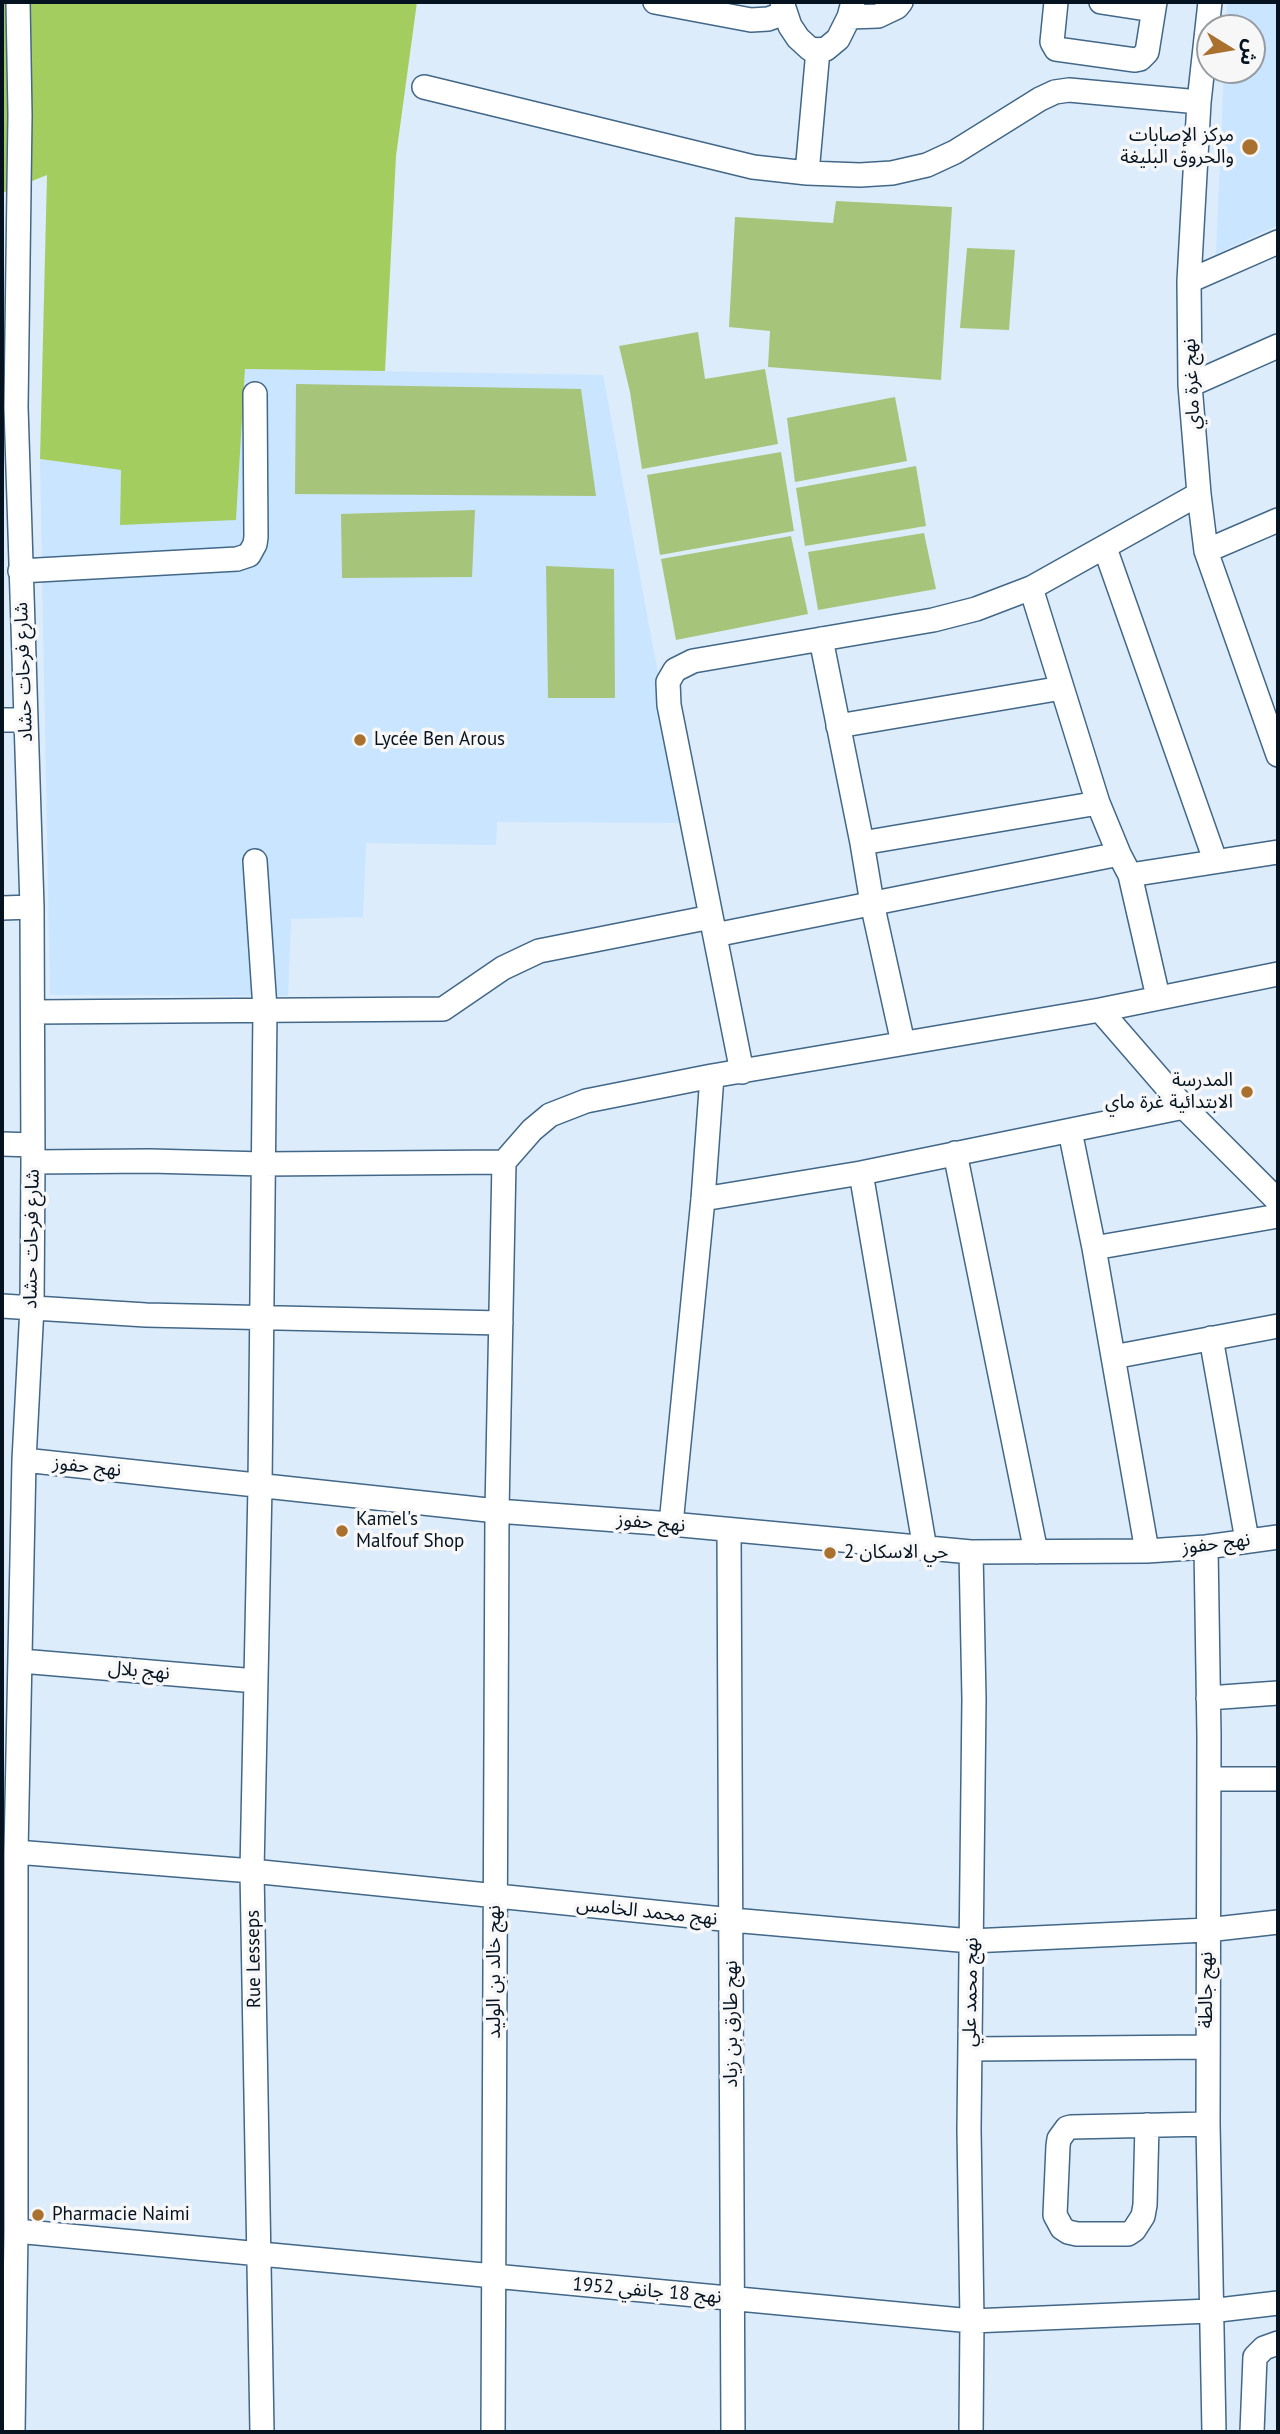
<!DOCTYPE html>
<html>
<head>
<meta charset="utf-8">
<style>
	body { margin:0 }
	#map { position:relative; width:1280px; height:2434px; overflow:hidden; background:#dcecfb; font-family:"PT Sans","Noto Sans Arabic",sans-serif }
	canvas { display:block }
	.frame { position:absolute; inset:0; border:4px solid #051320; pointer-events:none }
	.north { position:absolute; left:1196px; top:14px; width:70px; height:70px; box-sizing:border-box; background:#f7f7f7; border:2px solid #969ca1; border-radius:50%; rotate:101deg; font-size:19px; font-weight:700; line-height:28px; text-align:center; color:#051320 }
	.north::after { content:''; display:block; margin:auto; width:24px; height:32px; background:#a9702e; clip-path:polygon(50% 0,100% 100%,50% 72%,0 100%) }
</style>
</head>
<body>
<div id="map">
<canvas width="1280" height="2434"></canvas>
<div class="frame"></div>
<div class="north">ش</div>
</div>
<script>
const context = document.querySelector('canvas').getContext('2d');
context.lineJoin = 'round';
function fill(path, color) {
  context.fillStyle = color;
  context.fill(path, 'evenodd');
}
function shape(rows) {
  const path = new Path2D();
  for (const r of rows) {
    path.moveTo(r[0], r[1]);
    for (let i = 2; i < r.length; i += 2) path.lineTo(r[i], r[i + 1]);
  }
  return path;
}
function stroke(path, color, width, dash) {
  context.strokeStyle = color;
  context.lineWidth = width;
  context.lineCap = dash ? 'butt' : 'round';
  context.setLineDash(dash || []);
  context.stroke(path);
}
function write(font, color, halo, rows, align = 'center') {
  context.font = font + ' "PT Sans","Noto Sans Arabic",sans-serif';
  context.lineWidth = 7;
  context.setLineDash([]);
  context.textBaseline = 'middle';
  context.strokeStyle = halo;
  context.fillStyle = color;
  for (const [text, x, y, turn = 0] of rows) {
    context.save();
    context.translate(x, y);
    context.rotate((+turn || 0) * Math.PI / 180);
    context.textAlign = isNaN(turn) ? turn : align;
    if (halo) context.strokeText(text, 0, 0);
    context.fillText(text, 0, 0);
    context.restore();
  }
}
const built = shape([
	[1227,2,1278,2,1278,225,1216,254,1224,70,1252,70,1252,28,1226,28],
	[245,369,603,375,655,658,692,823,497,822,496,845,366,843,363,917,291,919,288,996,50,995,40,459,121,470,120,524,236,519]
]);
const green = shape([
	[836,201,952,207,941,380,768,367,770,331,729,327,735,217,833,223],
	[967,248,1015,250,1009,330,960,328],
	[698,332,705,379,765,369,778,444,642,469,630,392,619,346],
	[296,384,581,389,596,496,295,494],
	[895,397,907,461,795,482,787,418],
	[781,452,794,531,660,555,647,475],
	[916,466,926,526,805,546,796,488],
	[475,510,472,577,342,578,341,514],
	[924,533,936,589,818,610,808,552],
	[791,536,808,614,676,640,661,559],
	[546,566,614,569,615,698,548,698]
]);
const forest = shape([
	[2,2,417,2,396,156,385,371,245,369,236,520,120,525,121,470,40,459,47,175,2,193]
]);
const minor = shape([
	[655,2,751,20,768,19,785,13],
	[782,2,790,26,798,38,810,49,818,50,826,49,838,39,849,17,853,2],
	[1056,2,1052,42,1056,49,1135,60,1140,59,1147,52,1155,2],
	[1101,2,1153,10],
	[1210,2,1199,102,1189,281,1190,385,1199,494,1206,551,1278,755],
	[849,17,878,16,897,7,901,2],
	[424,87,753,167,807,173,860,175,892,173,927,165,955,152,1040,99,1055,92,1069,90,1199,102],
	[807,173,818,50],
	[1189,281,1278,242],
	[1190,385,1278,346],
	[1105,548,1215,860],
	[1206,551,1278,520],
	[20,571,237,559,249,555,255,544,256,537,255,394],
	[1031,588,1098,803,1119,854,1130,875,1158,997],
	[821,639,862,843,872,903,903,1043],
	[2,720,25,720],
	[838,726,1062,688],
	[862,843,1098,803],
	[255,861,265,1009,260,1486,252,1871,262,2432],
	[1130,875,1278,852],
	[2,908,32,907],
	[715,935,1119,854],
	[1100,1010,1184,1107,1278,1201],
	[33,1012,443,1009,503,968,539,951,711,917],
	[742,1072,669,705,668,682,675,670,693,661,933,620,976,609,1031,588,1199,494],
	[1070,1131,1094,1248,1147,1551],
	[2,1144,33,1145],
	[955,1153,1036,1552],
	[33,1162,150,1161,263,1164,504,1162,532,1130,550,1115,586,1101,712,1076,1100,1010,1278,974],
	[861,1173,925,1549],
	[703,1199,861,1173,1184,1107],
	[1094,1248,1278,1216],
	[2,1306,146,1315,501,1323],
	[1211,1338,1247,1540],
	[1113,1357,1278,1326],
	[24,1460,497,1511,671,1524,971,1552,1147,1551,1206,1547,1278,1537],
	[671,1524,703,1199,712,1076],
	[729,1531,733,2432],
	[1206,1547,1209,1736,1208,2124,1214,2432],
	[21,1661,256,1681],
	[1208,1698,1278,1693],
	[1209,1779,1278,1779],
	[16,1852,252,1871,732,1920,971,1941,1207,1930,1278,1922],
	[970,2049,1208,2047],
	[1147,2125,1145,2205,1143,2216,1134,2230,1128,2234,1077,2234,1068,2232,1062,2228,1055,2215,1058,2146,1059,2139,1067,2128,1071,2127,1208,2124],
	[16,2231,972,2321,1210,2311,1278,2303],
	[13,2432,16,2231,16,1852,24,1460,32,1307,33,1162,32,907,16,407,20,115,18,2],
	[493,2432,497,1511,504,1162],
	[971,2432,972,2321,969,2129,974,1699,971,1552],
	[1252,2432,1255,2357,1264,2348,1278,2343]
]);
const markers = [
	[1250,147,9,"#a9702e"],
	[360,740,7,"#a9702e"],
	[1247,1092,7,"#a9702e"],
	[342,1531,7,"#a9702e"],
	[830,1553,7,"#a9702e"],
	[38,2215,7,"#a9702e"]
];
const poiNames = [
	["مركز الإصابات",1234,136,"right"],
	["والحروق البليغة",1234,158,"right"],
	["Lycée Ben Arous",374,740],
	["المدرسة",1233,1081,"right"],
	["الابتدائية غرة ماي",1233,1103,"right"],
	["Kamel's",356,1520],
	["Malfouf Shop",356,1542],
	["حي الاسكان 2",844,1553],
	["Pharmacie Naimi",52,2215]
];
const streetNames = [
	["نهج غرة ماي",1192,384,-93],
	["شارع فرحات حشاد",24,672,-92],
	["شارع فرحات حشاد",32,1239,-89],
	["نهج حفوز",87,1467,6],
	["نهج حفوز",651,1523,5],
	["نهج حفوز",1216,1544,-7],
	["نهج بلال",139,1671,5],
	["نهج محمد الخامس",647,1912,6],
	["Rue Lesseps",254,1959,-91],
	["نهج خالد بن الوليد",495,1972,-90],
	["نهج جالطة",1207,1990,-90],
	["نهج محمد علي",971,1992,-89],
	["نهج طارق بن زياد",732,2024,-90],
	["نهج 18 جانفي 1952",647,2291,5]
];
fill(built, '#c9e5ff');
fill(green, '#a6c47a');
fill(forest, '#a4cd5f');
stroke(minor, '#426787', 26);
stroke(minor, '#fff', 23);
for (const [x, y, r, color] of markers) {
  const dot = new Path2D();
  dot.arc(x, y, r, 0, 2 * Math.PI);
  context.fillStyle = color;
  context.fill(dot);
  stroke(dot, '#f7f7f7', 2.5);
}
write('19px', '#051320', '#f7f7f7', poiNames, 'left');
write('19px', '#051320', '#f7f7f7', streetNames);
</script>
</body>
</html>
